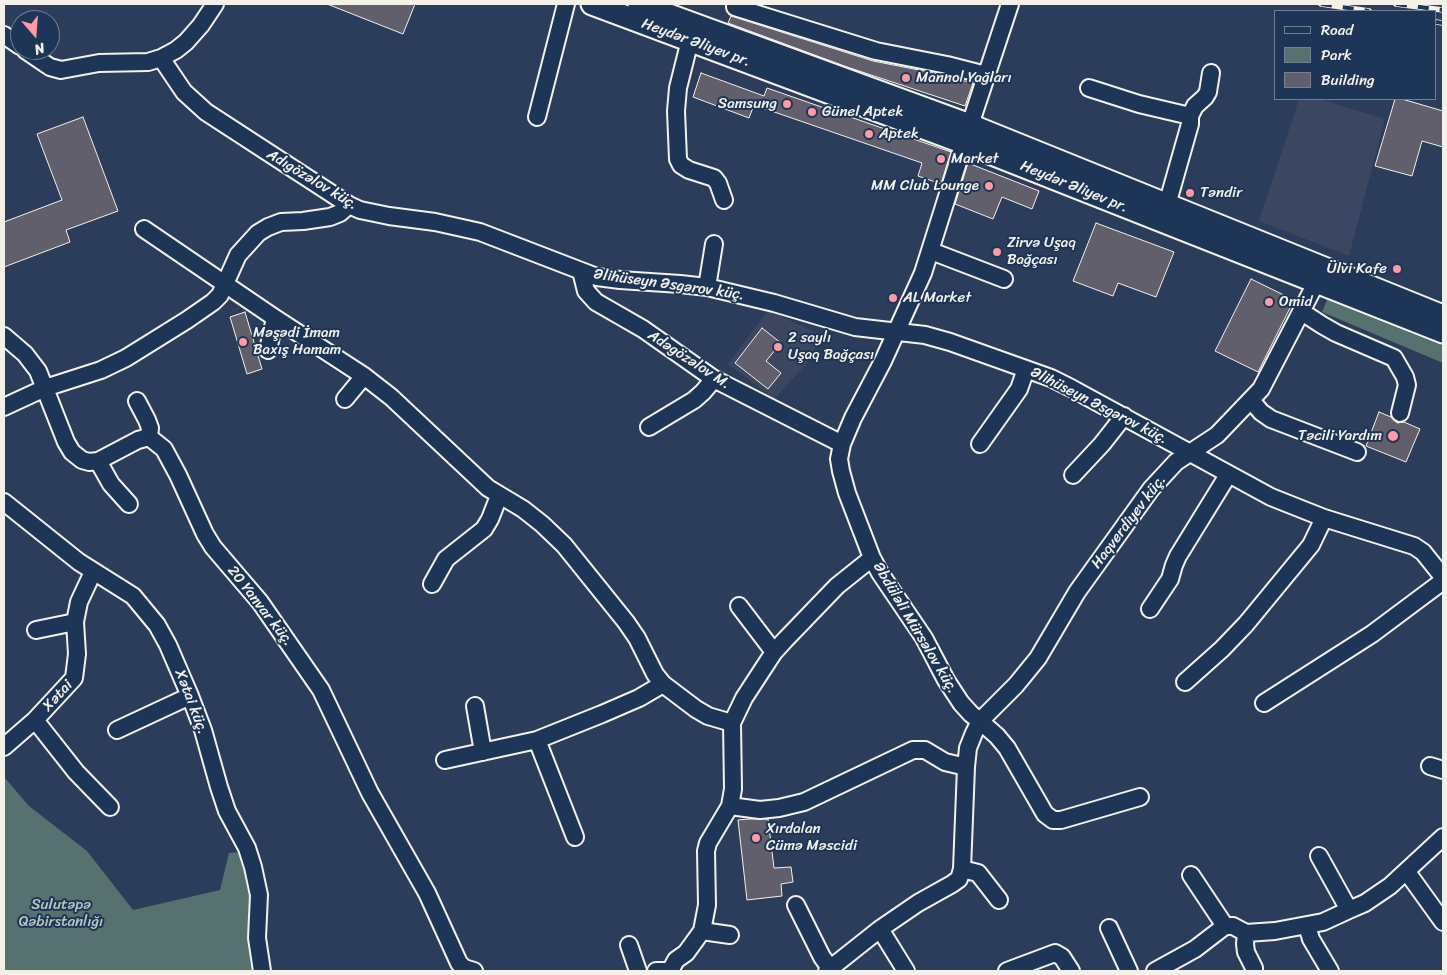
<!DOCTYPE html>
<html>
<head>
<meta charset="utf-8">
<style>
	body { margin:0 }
	#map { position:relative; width:1447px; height:975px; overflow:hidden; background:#2b3d5b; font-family:Sriracha,sans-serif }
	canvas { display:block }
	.frame { position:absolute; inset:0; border:5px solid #f4f1e8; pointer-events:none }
	.legend { position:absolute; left:1274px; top:10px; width:162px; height:90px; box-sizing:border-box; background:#1d3557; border:1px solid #738091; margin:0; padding:6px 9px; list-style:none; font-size:15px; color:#f4f1e8 }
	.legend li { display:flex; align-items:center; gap:10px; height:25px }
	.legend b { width:25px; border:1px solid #738091 }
	.north { position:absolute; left:10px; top:10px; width:50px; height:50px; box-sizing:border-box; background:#1d3557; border:1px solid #738091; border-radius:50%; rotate:162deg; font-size:14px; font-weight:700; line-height:20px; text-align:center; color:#f4f1e8 }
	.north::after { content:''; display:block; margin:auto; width:18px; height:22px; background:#ff9aa2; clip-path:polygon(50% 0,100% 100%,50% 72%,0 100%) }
</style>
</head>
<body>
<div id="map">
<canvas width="1447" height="975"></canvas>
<div class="frame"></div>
<ul class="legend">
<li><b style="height:6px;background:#1d3557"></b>Road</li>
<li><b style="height:14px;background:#56716e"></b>Park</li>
<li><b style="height:14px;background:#615f6b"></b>Building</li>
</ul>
<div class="north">N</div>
</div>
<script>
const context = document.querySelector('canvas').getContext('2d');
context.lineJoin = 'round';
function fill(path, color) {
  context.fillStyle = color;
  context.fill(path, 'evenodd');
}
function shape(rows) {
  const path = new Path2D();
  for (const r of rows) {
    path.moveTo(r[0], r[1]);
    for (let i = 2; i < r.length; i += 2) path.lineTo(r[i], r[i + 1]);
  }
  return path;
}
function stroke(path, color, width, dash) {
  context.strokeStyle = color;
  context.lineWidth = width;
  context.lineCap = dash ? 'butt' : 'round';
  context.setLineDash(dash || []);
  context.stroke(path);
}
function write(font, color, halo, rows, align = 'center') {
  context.font = font + ' Sriracha,sans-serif';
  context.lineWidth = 4;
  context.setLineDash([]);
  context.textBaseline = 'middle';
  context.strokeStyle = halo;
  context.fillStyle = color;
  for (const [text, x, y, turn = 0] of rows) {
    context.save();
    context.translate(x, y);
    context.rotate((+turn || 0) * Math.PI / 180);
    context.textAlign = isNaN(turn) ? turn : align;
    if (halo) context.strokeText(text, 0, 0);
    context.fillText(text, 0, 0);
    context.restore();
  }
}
const built = shape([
	[1299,99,1320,99,1385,119,1349,256,1259,221],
	[768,310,820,335,811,359,774,399,728,364]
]);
const green = shape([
	[1327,300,1443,346,1443,363,1322,312],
	[4,777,29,806,87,851,133,910,220,890,229,853,242,852,249,871,265,971,4,971]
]);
const building = shape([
	[327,4,415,4,403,34,327,4],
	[731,16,873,61,929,72,973,83,965,106,847,67,728,23,731,16],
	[701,73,764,96,767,88,951,152,941,184,918,176,922,163,754,105,749,118,693,97,701,73],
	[1395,99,1402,99,1443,111,1443,147,1422,141,1412,176,1375,166,1395,99],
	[83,117,118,211,66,230,70,242,4,267,4,222,62,200,37,134,83,117],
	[968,163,1039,191,1032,209,1002,197,993,219,955,204,968,163],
	[1096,223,1174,252,1156,297,1118,283,1113,296,1073,281,1096,223],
	[1251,279,1294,300,1258,372,1215,351,1251,279],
	[245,312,262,369,247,374,230,317,245,312],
	[762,328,781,343,766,361,781,373,768,389,735,363,762,328],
	[1379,412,1391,417,1397,423,1404,422,1420,429,1406,462,1366,446,1379,412],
	[749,819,768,819,774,868,791,867,793,882,781,884,782,896,747,900,738,820,749,819]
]);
const minor = shape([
	[735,7,876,51,947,65,986,75],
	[4,35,20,46],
	[690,40,678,88,676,111,678,159,681,165,689,170,714,178,718,183,724,200],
	[25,50,50,67,61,70,99,63,148,62,161,58,176,50,186,42,201,25,215,4],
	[161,58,184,92,206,112,349,205,360,210,389,216,435,222,480,232,597,277,620,280,680,284,707,287,774,303,855,327,925,335,950,342,1051,378,1071,388,1271,497,1324,518,1414,546,1423,552,1443,577],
	[1089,88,1139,104,1190,116,1190,124,1167,205],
	[1190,116,1195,106,1205,97,1208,92,1211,73],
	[537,117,566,4],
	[970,125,1010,4],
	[144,229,275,318,364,376,391,397,488,488,523,509,542,524,564,545,626,622,637,638,655,674,663,684,696,709,708,716,732,723],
	[931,251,1004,279],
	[581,271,586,291,596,302,643,329,714,379,842,444],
	[707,287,714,244],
	[1302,312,1322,325,1336,333,1394,358,1405,377,1407,385,1400,413],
	[4,336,25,354,38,371,66,442,72,452,82,460,89,462,98,461,138,440,149,437,164,449,178,475,205,534,213,547,260,602,321,690,370,793,427,893,459,963,464,968,474,971],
	[268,350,275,318],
	[345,399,364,376],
	[1251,400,1261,412,1271,419,1357,452],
	[137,401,147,420,150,428,149,437],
	[4,407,45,388,101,370,126,358,187,320,213,302,220,295,238,255,258,233,268,227,281,222,303,221,330,217,340,213,349,205],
	[649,427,694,400,703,392,714,379],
	[980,444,1019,389,1026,369],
	[98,461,111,484,129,504],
	[1073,475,1102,444,1124,416],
	[4,502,79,562,133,596,157,625,168,645,190,696,203,730,219,787,227,811,247,848,253,867,259,895,257,938,262,971],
	[432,584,446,559,484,529,490,519,499,496],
	[739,606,774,652],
	[1150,609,1170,579,1174,565,1178,556,1228,475],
	[36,630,75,622],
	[1185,682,1222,649,1246,624,1311,545,1324,518],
	[1264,703,1372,634,1443,581],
	[475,706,483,752],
	[35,720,76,772,110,807],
	[117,730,190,696],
	[537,740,575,837],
	[4,747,35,720,74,678,77,654,75,622,79,602,93,572],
	[445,760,537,740,602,714,639,698,663,684],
	[1430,766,1443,770],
	[1140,797,1061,820,1053,820,1045,814,1007,748,997,736,980,721,1016,685,1038,658,1077,592,1151,489,1176,462,1217,435,1261,389,1316,283],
	[730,806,760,810,779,808,804,802,913,750,925,750,945,762,966,767],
	[1319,856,1349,910],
	[962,869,978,873,999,900],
	[1407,872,1443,922],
	[1191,875,1225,926],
	[796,905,822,957,830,968],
	[1307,926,1311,939,1330,971],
	[1109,928,1129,971],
	[880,929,906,971],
	[702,931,730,935],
	[1246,933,1245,944,1246,952,1254,968,1254,971],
	[629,945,638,971],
	[656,971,670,971,676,960,686,953,702,931,707,905,706,851,708,843,730,806,733,789,732,723,744,698,774,652,785,640,837,586,872,558],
	[827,971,880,929,918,903,952,884,959,879,962,869,966,767,968,748,974,733,980,721,971,714,961,703,946,680,924,638,880,573,872,558,847,493,841,471,839,459,842,444,853,418,883,361,923,273,964,143],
	[1007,971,1055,953,1062,957,1071,971],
	[1155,971,1195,949,1225,926,1233,926,1246,933,1275,931,1323,922,1349,910,1365,903,1390,886,1443,837]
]);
const major = shape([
	[592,4,964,143,1443,332],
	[639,4,970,125,1443,316]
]);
const rail = shape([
	[1321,4,1369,11],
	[1396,4,1443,10],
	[1436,22,1443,23]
]);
const markers = [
	[906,78,5,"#ff9aa2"],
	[787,104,5,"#ff9aa2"],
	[812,112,5,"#ff9aa2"],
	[869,134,5,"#ff9aa2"],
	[941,159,5,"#ff9aa2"],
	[989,186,5,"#ff9aa2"],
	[1190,193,5,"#ff9aa2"],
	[997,252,5,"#ff9aa2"],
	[1397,269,5,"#ff9aa2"],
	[893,298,5,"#ff9aa2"],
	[1269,302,5,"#ff9aa2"],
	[243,342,5,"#ff9aa2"],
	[778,347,5,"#ff9aa2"],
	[1393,436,6,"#ff9aa2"],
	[756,838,5,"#ff9aa2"]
];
const streetNames = [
	["Heydər Əliyev pr.",696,43,20],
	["Adıgözəlov küç.",312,180,31],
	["Heydər Əliyev pr.",1074,187,22],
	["Əlihüseyn Əsgərov küç.",669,285,8],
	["Adəgözəlov M.",689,360,33],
	["Əlihüseyn Əsgərov küç.",1099,406,27],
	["Haqverdiyev küç.",1129,522,-53],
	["20 Yanvar küç.",260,606,52],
	["Əbdüləli Mürsəlov küç.",915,628,59],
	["Xətai",58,696,-47],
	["Xətai küç.",191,702,69]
];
const poiNames = [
	["Mannol Yağları",916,78],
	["Samsung",777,104,"right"],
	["Günel Aptek",822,112],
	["Aptek",879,134],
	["Market",951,159],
	["MM Club Lounge",979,186,"right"],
	["Təndir",1200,193],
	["Zirvə Uşaq",1007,243],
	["Bağçası",1007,260],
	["Ülvi Kafe",1387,269,"right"],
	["AL Market",903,298],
	["Omid",1279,302],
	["Məşədi İmam",253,333],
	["Baxış Hamam",253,350],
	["2 saylı",788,338],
	["Uşaq Bağçası",788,355],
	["Təcili Yardım",1382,436,"right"],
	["Xırdalan",766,829],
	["Cümə Məscidi",766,846]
];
const parkNames = [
	["Sulutəpə",61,905],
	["Qəbirstanlığı",61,922]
];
fill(built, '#3b4760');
fill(green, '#56716e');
fill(building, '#615f6b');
stroke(building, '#f4f1e8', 1);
stroke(minor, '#f4f1e8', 20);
stroke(major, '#f4f1e8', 25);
stroke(minor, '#1d3557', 16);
stroke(major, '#1d3557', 21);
stroke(rail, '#f4f1e8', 5.5);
stroke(rail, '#1d3557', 4, [11]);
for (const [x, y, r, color] of markers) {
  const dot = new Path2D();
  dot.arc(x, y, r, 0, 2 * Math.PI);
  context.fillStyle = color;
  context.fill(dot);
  stroke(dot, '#1d3557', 2);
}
write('15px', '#f4f1e8', '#1d3557', streetNames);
write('15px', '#f4f1e8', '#1d3557', poiNames, 'left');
write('15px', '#bdc4bd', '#1d3557', parkNames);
</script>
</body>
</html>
